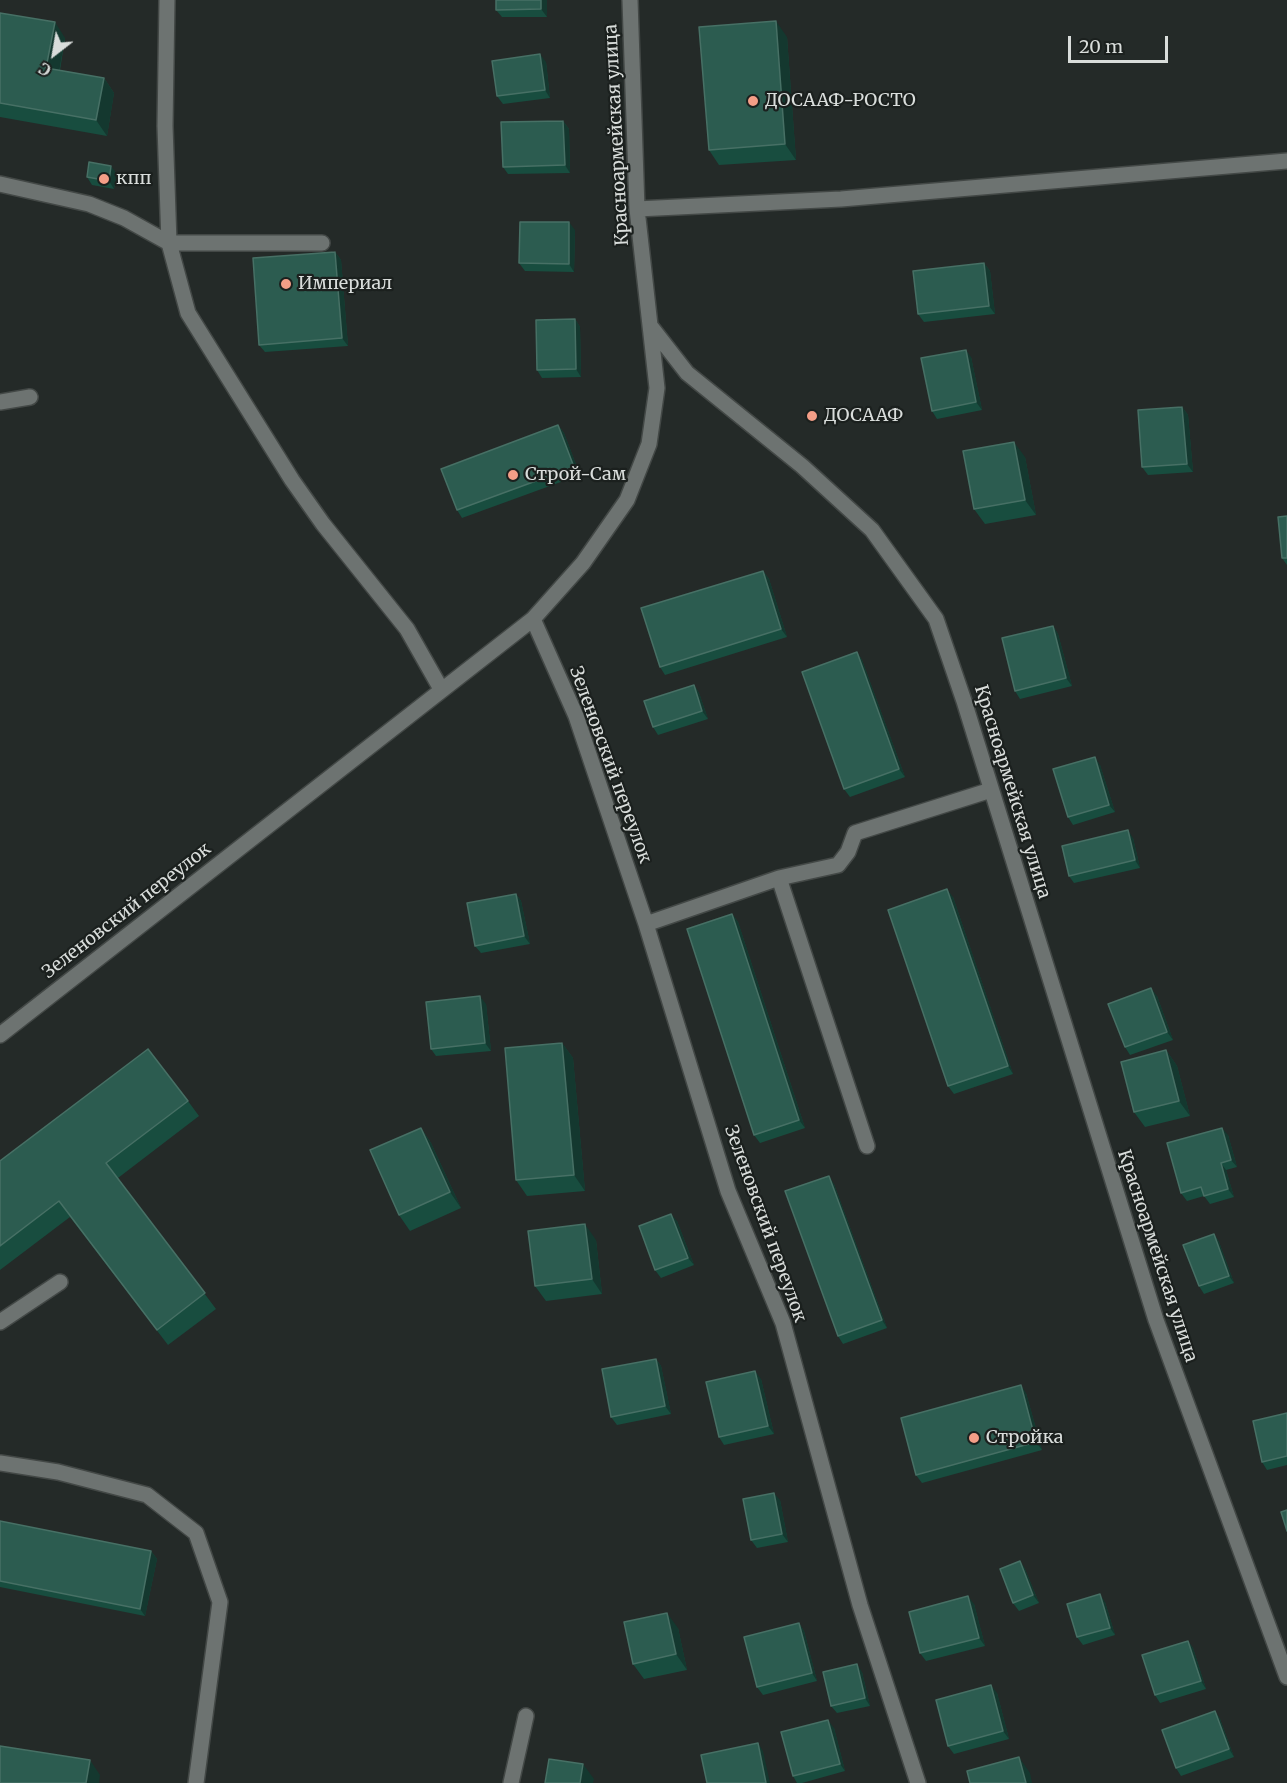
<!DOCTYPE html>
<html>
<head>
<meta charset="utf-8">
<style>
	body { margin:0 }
	#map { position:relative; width:1287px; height:1783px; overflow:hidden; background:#242a28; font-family:Merriweather,serif }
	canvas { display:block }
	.north { position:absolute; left:24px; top:24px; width:60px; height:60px; -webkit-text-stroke:4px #1b201e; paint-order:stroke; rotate:211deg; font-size:16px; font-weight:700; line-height:24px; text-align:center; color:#d9dddb }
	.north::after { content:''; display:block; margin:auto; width:21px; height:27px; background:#d9dddb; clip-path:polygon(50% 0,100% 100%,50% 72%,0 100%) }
	.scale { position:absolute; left:1068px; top:36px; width:100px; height:27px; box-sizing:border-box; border:3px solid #d9dddb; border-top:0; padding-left:8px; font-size:18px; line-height:21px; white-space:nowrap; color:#d9dddb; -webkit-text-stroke:4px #1b201e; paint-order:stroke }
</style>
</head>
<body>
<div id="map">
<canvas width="1287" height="1783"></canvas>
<div class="north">С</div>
<div class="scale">20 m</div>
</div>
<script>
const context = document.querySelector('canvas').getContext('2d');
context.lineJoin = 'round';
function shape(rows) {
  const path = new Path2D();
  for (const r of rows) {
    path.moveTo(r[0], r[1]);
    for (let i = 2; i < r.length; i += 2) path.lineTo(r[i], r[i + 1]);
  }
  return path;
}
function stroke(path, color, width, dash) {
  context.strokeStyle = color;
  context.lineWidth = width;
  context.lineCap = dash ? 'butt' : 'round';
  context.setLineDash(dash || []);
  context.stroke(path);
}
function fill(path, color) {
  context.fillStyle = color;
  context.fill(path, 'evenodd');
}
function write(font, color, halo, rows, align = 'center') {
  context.font = font + ' Merriweather,serif';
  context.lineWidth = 4.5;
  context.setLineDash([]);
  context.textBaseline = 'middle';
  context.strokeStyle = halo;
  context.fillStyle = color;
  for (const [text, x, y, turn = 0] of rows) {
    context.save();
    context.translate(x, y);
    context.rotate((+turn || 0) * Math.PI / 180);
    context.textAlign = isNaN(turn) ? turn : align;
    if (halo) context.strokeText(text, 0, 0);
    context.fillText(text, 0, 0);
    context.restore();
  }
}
const minor = shape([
	[167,0,165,126,169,243,188,313,292,480,323,524,407,629,441,689],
	[0,184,89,204,124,218,169,243,322,243],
	[637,209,841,199,1287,161],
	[652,328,687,373,802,466,872,530,936,619,964,701,1156,1320,1287,1677],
	[0,402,30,397],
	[533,619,576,716,646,924,728,1191,783,1323,860,1605,918,1783],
	[779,878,838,865,848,852,855,833,991,790],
	[646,924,779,878,867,1146],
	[0,1035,533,619,583,563,627,500,649,444,657,388,637,209,630,0],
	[0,1322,60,1282],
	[0,1463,58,1472,147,1495,196,1533,220,1602,196,1783],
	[511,1783,526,1716]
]);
const wall = shape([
	[547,0,547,17,502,17,496,10],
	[0,13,65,38,60,70,104,78,114,93,107,136,0,117],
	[787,37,796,160,719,165,709,150],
	[546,62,550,98,503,104,497,96],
	[563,121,569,129,570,173,508,174,503,167],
	[117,174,114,189,92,185,87,177],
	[575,230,574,272,525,271,519,263],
	[335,252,341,260,348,346,265,352,259,345],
	[984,263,990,271,995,314,924,322,918,314],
	[575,319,580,327,581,377,542,378,537,370],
	[971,357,982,410,937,419,932,411],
	[1182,407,1188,415,1193,472,1148,475,1142,467],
	[558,425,564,433,580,475,462,518,457,510],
	[1025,457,1036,515,985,524,974,509],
	[1287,516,1287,565,1282,558],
	[763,571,769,579,787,637,665,675,660,667],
	[1053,626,1058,634,1072,686,1020,699,1015,691],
	[857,652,862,660,905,777,850,797,844,789],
	[694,685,699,693,708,719,658,735,653,727],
	[1100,765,1115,812,1073,825,1068,817],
	[1133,838,1140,868,1074,883,1069,876],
	[516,894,521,901,530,944,481,953,475,946],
	[953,897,1013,1074,954,1094,948,1086],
	[732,914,738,922,805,1128,760,1143,754,1135],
	[1157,996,1173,1040,1130,1055,1125,1047],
	[486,1004,491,1051,436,1056,431,1049],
	[562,1043,573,1058,585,1191,527,1196,516,1180],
	[1166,1050,1177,1066,1190,1116,1145,1127,1134,1112],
	[188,1101,199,1116,118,1178,216,1309,168,1345,70,1217,0,1270,0,1161],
	[421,1128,431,1143,461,1208,410,1231,399,1215],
	[1228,1135,1237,1167,1226,1170,1234,1197,1210,1204,1204,1196,1187,1201,1181,1193],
	[834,1184,887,1328,843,1344,838,1336],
	[677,1221,694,1265,661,1278,655,1270],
	[1214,1234,1219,1242,1234,1283,1204,1294,1199,1286],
	[596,1240,602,1294,546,1301,535,1286],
	[656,1359,661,1366,671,1414,617,1425,611,1417],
	[761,1379,774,1434,724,1445,719,1437],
	[1026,1393,1042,1450,922,1483,916,1475],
	[1287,1413,1287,1465,1267,1470,1262,1462],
	[780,1500,788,1542,757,1548,751,1540],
	[0,1521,151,1551,157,1559,145,1616,0,1587],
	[1020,1561,1025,1569,1039,1603,1019,1611,1013,1603],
	[1105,1602,1115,1635,1083,1645,1077,1637],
	[974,1604,985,1646,926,1661,920,1653],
	[799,1623,804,1631,817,1681,763,1695,757,1687],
	[678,1628,687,1670,644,1679,633,1664],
	[1188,1641,1193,1648,1206,1689,1160,1703,1155,1695],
	[862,1672,870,1706,837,1713,831,1706],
	[997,1693,1009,1739,954,1754,948,1746],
	[1215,1711,1220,1719,1234,1757,1181,1776,1176,1768],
	[834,1728,845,1771,802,1783,797,1783,793,1776]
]);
const shadedWall = shape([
	[541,0,547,0,547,17,541,9],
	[776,21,787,37,796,160,785,144],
	[55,22,65,38,57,83,46,68],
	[540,54,546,62,550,98,545,90],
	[104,78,114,93,107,136,96,120],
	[563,121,569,129,570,173,565,165],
	[111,166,117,174,114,189,109,181],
	[569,222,575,230,574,272,569,264],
	[335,252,341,260,348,346,342,338],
	[984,263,990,271,995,314,989,306],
	[575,319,580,327,581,377,576,369],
	[966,350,971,357,982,410,976,402],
	[1182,407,1188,415,1193,472,1187,464],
	[558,425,564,433,580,475,574,467],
	[1014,442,1025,457,1036,515,1025,500],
	[763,571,769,579,787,637,781,629],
	[1053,626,1058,634,1072,686,1066,678],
	[857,652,862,660,905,777,899,769],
	[694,685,699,693,708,719,702,711],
	[1095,757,1100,765,1115,812,1109,805],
	[1128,830,1133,838,1140,868,1135,860],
	[947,889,953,897,1013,1074,1008,1066],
	[516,894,521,901,530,944,524,936],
	[732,914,738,922,805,1128,799,1120],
	[1151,988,1157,996,1173,1040,1167,1032],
	[480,996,486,1004,491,1051,485,1043],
	[562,1043,573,1058,585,1191,574,1175],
	[1166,1050,1177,1066,1190,1116,1179,1101],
	[421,1128,431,1143,461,1208,450,1192],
	[1222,1128,1228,1135,1237,1167,1231,1160],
	[1221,1163,1226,1170,1234,1197,1228,1189],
	[829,1176,834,1184,887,1328,882,1320],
	[671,1214,677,1221,694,1265,688,1258],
	[585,1224,596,1240,602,1294,592,1279],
	[1214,1234,1219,1242,1234,1283,1229,1276],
	[656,1359,661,1366,671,1414,665,1406],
	[755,1371,761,1379,774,1434,768,1426],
	[1021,1385,1026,1393,1042,1450,1036,1442],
	[774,1493,780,1500,788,1542,782,1534],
	[151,1551,157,1559,145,1616,140,1609],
	[1020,1561,1025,1569,1039,1603,1033,1595],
	[1100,1594,1105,1602,1115,1635,1110,1628],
	[968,1596,974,1604,985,1646,979,1638],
	[667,1613,678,1628,687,1670,676,1654],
	[799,1623,804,1631,817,1681,812,1673],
	[1188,1641,1193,1648,1206,1689,1201,1681],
	[857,1664,862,1672,870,1706,865,1698],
	[991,1685,997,1693,1009,1739,1003,1731],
	[1215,1711,1220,1719,1234,1757,1229,1749],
	[828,1720,834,1728,845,1771,840,1764],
	[758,1743,763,1751,770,1783,766,1783],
	[1019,1757,1030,1773,1032,1783,1026,1783],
	[90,1760,100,1775,99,1783,86,1783],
	[583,1764,594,1779,593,1783,580,1783]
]);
const building = shape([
	[496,0,541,0,541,9,496,10,496,0],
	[0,13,55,22,46,68,104,78,96,120,0,103,0,13],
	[776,21,785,144,709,150,699,27,776,21],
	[540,54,545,90,497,96,492,61,540,54],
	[563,121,565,165,503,167,501,122,563,121],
	[89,162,111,166,109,181,87,177,89,162],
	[520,222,569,222,569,264,519,263,520,222],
	[335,252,342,338,259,345,253,258,335,252],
	[984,263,989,306,918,314,913,271,984,263],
	[575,319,576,369,537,370,536,320,575,319],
	[966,350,976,402,932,411,921,358,966,350],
	[1182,407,1187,464,1142,467,1138,410,1182,407],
	[558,425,574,467,457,510,441,469,558,425],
	[1014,442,1025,500,974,509,963,451,1014,442],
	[1287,516,1287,558,1282,558,1278,517,1287,516],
	[763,571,781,629,660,667,641,608,763,571],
	[1053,626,1066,678,1015,691,1002,638,1053,626],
	[857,652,899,769,844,789,802,672,857,652],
	[694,685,702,711,653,727,644,701,694,685],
	[1095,757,1109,805,1068,817,1053,769,1095,757],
	[1128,830,1135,860,1069,876,1062,846,1128,830],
	[947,889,1008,1066,948,1086,888,910,947,889],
	[516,894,524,936,475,946,467,903,516,894],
	[732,914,799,1120,754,1135,687,929,732,914],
	[1151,988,1167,1032,1125,1047,1108,1004,1151,988],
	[480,996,485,1043,431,1049,426,1002,480,996],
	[562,1043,574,1175,516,1180,505,1048,562,1043],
	[148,1049,188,1101,106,1163,205,1293,157,1330,59,1201,0,1246,0,1161,148,1049],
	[1166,1050,1179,1101,1134,1112,1121,1062,1166,1050],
	[421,1128,450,1192,399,1215,370,1150,421,1128],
	[1222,1128,1231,1160,1221,1163,1228,1189,1204,1196,1201,1187,1181,1193,1167,1143,1222,1128],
	[829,1176,882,1320,838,1336,785,1191,829,1176],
	[671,1214,688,1258,655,1270,639,1226,671,1214],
	[585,1224,592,1279,535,1286,528,1231,585,1224],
	[1214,1234,1229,1276,1199,1286,1183,1245,1214,1234],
	[656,1359,665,1406,611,1417,602,1369,656,1359],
	[755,1371,768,1426,719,1437,706,1382,755,1371],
	[1021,1385,1036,1442,916,1475,901,1418,1021,1385],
	[1287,1413,1287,1456,1262,1462,1253,1421,1287,1413],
	[774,1493,782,1534,751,1540,743,1499,774,1493],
	[1287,1510,1287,1531,1281,1512,1287,1510],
	[0,1521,151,1551,140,1609,0,1581,0,1521],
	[1020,1561,1033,1595,1013,1603,1000,1569,1020,1561],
	[1100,1594,1110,1628,1077,1637,1067,1604,1100,1594],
	[968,1596,979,1638,920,1653,909,1612,968,1596],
	[667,1613,676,1654,633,1664,624,1622,667,1613],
	[799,1623,812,1673,757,1687,744,1637,799,1623],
	[1188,1641,1201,1681,1155,1695,1142,1655,1188,1641],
	[857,1664,865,1698,831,1706,823,1672,857,1664],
	[991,1685,1003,1731,948,1746,936,1700,991,1685],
	[1215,1711,1229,1749,1176,1768,1162,1730,1215,1711],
	[828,1720,840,1764,793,1776,781,1732,828,1720],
	[758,1743,766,1783,707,1783,701,1755,758,1743],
	[0,1746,90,1760,86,1783,0,1783,0,1746],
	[1019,1757,1026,1783,970,1783,967,1771,1019,1757],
	[549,1759,583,1764,580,1783,545,1783,549,1759]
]);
const markers = [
	[753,101,6,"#f49e87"],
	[104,179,6,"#f49e87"],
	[286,284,6,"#f49e87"],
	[812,416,6,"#f49e87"],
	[513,475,6,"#f49e87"],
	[974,1438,6,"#f49e87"]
];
const poiNames = [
	["ДОСААФ-РОСТО",765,101],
	["кпп",116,179],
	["Империал",298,284],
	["ДОСААФ",824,416],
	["Строй-Сам",525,475],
	["Стройка",986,1438]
];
const streetNames = [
	["Красноармейская улица",617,135,-93],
	["Зеленовский переулок",610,765,70],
	["Красноармейская улица",1012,792,73],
	["Зеленовский переулок",127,911,-38],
	["Зеленовский переулок",765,1224,70],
	["Красноармейская улица",1157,1256,72]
];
stroke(minor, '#434846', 18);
stroke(minor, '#6d7371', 15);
fill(wall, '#184d3f');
fill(shadedWall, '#14382f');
fill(building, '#2c5c50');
stroke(building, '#477065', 1.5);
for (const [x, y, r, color] of markers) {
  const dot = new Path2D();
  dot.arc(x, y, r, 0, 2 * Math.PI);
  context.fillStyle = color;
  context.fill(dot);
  stroke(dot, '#1b201e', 2);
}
write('18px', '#d9dddb', '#1b201e', poiNames, 'left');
write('18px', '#d9dddb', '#1b201e', streetNames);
</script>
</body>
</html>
